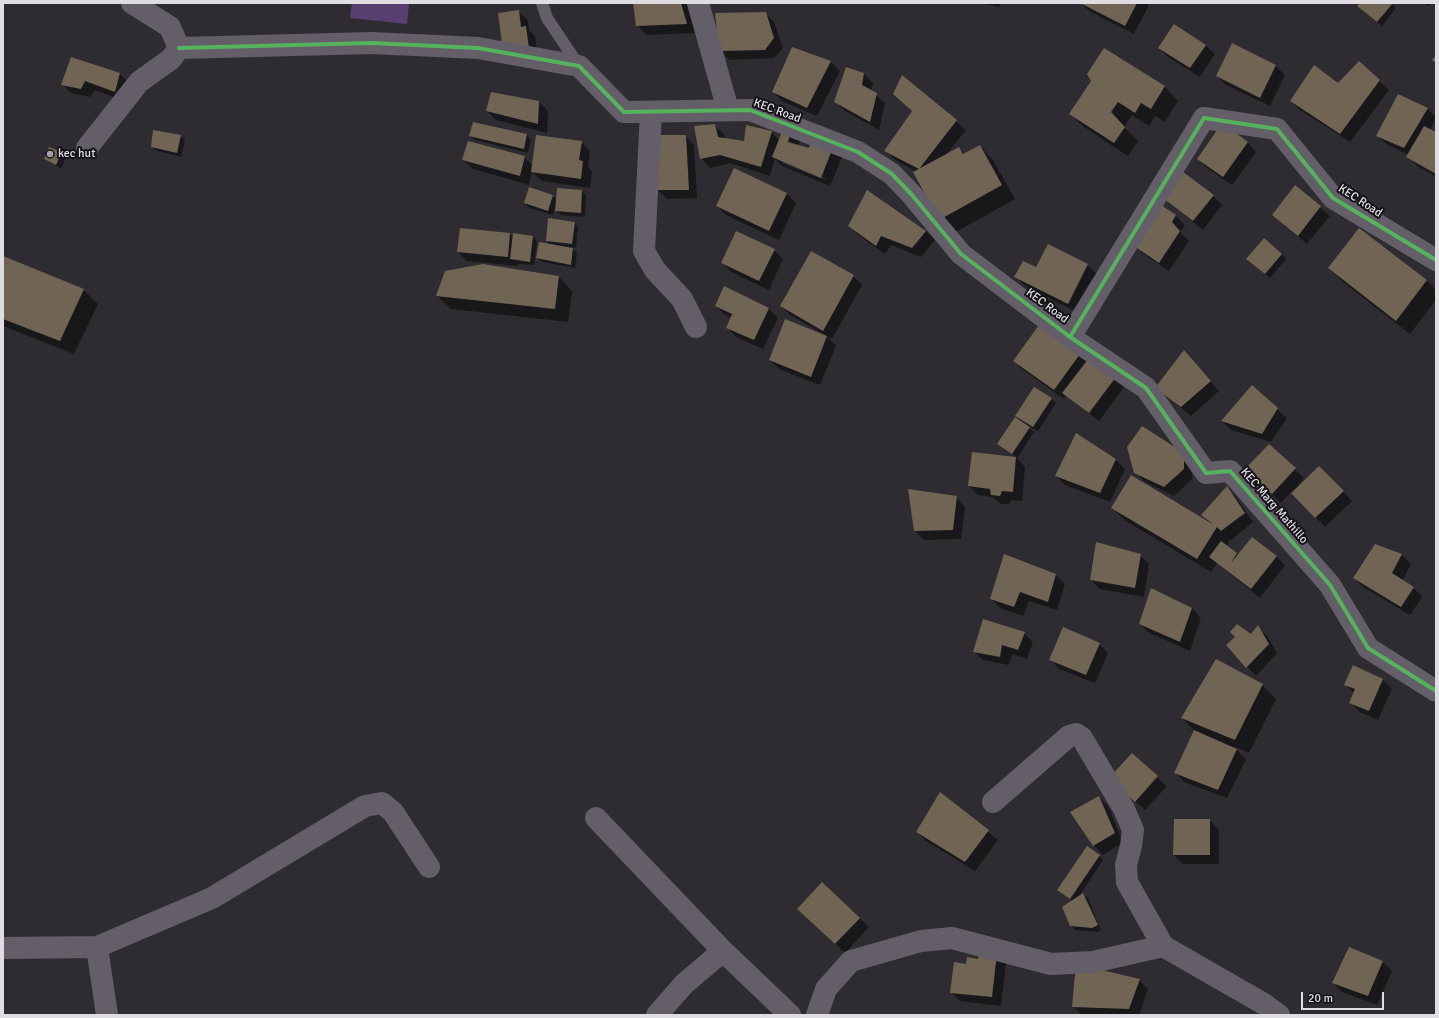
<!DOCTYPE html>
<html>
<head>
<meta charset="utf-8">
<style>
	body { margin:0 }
	#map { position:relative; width:1439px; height:1018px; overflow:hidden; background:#2e2c30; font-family:Signika,sans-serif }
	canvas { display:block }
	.frame { position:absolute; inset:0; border:4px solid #dfdde2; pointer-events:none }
	.scale { position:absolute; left:1301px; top:992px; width:83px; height:18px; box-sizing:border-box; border:2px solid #dfdde2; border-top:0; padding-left:5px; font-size:12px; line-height:14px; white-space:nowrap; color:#dfdde2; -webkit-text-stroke:3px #151317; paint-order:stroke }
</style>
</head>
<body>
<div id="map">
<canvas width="1439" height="1018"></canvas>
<div class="frame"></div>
<div class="scale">20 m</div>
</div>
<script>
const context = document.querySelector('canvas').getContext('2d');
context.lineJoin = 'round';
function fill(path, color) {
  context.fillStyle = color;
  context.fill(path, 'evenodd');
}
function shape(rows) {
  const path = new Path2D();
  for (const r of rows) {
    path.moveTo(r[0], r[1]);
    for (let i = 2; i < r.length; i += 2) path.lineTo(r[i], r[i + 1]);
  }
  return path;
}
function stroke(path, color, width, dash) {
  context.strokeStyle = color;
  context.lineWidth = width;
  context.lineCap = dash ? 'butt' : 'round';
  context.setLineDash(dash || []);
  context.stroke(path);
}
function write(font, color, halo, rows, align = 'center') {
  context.font = font + ' Signika,sans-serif';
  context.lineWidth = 4;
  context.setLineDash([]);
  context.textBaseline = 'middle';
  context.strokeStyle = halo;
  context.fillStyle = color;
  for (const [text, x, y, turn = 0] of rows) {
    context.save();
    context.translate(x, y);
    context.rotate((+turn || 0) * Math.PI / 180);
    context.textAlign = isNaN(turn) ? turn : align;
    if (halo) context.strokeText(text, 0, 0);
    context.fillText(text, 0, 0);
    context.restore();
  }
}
const green = shape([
	[352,3,409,3,407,24,350,18]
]);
const shadow = shape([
	[634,3,687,3,695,33,646,35,637,25],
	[983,3,1000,3,999,7],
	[1081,3,1147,3,1149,5,1134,34,1089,11],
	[1361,3,1391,3,1396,8,1382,26,1363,11],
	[1423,3,1431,3,1428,6],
	[518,11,528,20,529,30,535,36,538,57,513,61],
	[765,13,774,22,783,48,774,58,730,60,720,51],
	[1205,45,1215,54,1200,77,1168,57,1159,48],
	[793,48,831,62,840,71,817,116,782,101,773,92],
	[1104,49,1165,87,1178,101,1165,122,1155,116,1149,126,1132,115,1124,127,1138,141,1128,156,1084,127,1070,114,1092,81],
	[1359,62,1389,90,1350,142,1300,110,1291,101,1339,85],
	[1275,65,1285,75,1270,106,1226,85,1217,76],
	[120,74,129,83,124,101,95,90,90,97,71,93,62,84],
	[864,74,873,83,871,91,885,103,879,130,845,111,835,102],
	[902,76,966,130,946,155,959,148,965,154,980,146,993,160,1015,199,954,233,917,172,895,160,885,151,913,112],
	[539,102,548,111,547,133,496,120,487,111],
	[1428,109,1436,117,1430,130,1436,133,1436,177,1417,166,1408,157,1409,155,1386,144,1377,135],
	[473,123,527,135,531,140,528,153,475,140,470,136],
	[714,125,724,134,725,139,745,142,771,132,779,140,783,130,800,140,798,146,810,149,813,140,842,157,830,186,782,166,775,159,770,176,730,163,710,168,701,158],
	[782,160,826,179,825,180,782,163],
	[180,136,185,140,181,157,157,151,152,147],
	[685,136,694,145,697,198,667,199,658,190],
	[581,142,590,151,588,167,592,171,590,188,542,181,532,172,529,185,473,169,463,160,524,157,533,166],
	[1247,142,1256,152,1232,185,1207,168,1198,159],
	[62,153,66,157,61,169,45,158],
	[734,169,787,194,796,203,779,240,726,215,717,206],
	[1295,187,1330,216,1307,244,1273,215],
	[530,189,553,196,557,200,582,191,586,195,585,217,561,215,556,211,556,204,553,215,529,208,525,203],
	[1213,196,1222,205,1203,230,1164,198],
	[1159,205,1176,216,1185,225,1180,232,1189,241,1169,271,1142,253,1133,244],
	[574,222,578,227,576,248,571,247,577,253,575,268,542,262,537,258,550,245,547,241],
	[849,226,926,231,935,240,921,257,891,245,885,254,858,235],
	[461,229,510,234,513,237,532,236,537,241,534,265,518,264,517,266,467,261,458,252],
	[1359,229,1427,281,1436,290,1436,300,1410,334,1343,282,1329,268],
	[774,250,783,259,769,290,731,272,722,263],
	[1282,254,1286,259,1270,278,1252,263],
	[3,257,84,290,98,304,74,354,3,326],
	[1087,265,1097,274,1077,312,1025,286,1016,276,1036,269],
	[853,276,862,285,832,339,826,336,836,346,820,385,779,369,770,360,825,335,790,315,781,306],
	[559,277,572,291,568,322,451,309,437,296],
	[716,306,768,308,778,318,763,349,736,337,727,327,732,318,725,315],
	[1080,355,1087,362,1115,378,1124,387,1099,421,1066,395,1064,399,1023,370,1014,361],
	[1193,361,1219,391,1191,416,1156,387],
	[1252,387,1287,418,1271,442,1231,430,1222,421],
	[1035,388,1056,403,1038,431,1026,425,1034,432,1017,458,998,444,1022,422,1016,416],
	[1142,427,1193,463,1192,479,1174,496,1145,482,1135,472],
	[1077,435,1116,460,1125,469,1110,502,1065,485,1056,476],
	[1269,445,1304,478,1299,484,1300,486,1319,467,1352,501,1325,527,1291,492,1281,503,1255,478],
	[973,454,1017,458,1025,467,1022,501,1011,500,1009,504,1001,504,993,497,978,495,969,486],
	[1227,488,1236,497,1253,522,1231,540,1230,539,1227,546,1238,555,1276,556,1285,565,1260,598,1217,563,1211,572,1126,521,1112,508,1209,522,1202,515],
	[956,497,965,507,961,539,924,540,915,531],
	[1140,555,1149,564,1144,597,1100,589,1091,580],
	[1402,555,1411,564,1402,581,1413,587,1422,597,1410,615,1363,587,1354,578],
	[1056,575,1065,584,1057,610,1029,601,1023,616,1000,608,991,598],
	[1192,608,1201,618,1190,651,1149,633,1140,624],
	[1258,627,1267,636,1277,653,1256,676,1227,645,1251,636],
	[1024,633,1033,642,1027,659,1012,654,1009,665,983,660,974,651],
	[1099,644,1108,653,1095,683,1059,669,1050,659],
	[1353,666,1383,680,1392,689,1378,720,1360,712,1351,703,1355,694,1345,684],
	[1262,685,1276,699,1249,753,1233,746,1246,759,1227,798,1184,782,1175,772,1195,731,1182,718],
	[1132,754,1167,786,1145,810,1120,787],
	[941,794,998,840,975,871,926,841,917,832],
	[1099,797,1108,806,1123,842,1103,855,1094,846,1072,812],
	[1210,820,1219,830,1219,864,1183,864,1174,855],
	[1099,856,1103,860,1078,898,1083,894,1088,898,1101,930,1097,932,1075,930,1071,925,1073,901,1058,890],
	[807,918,859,918,869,927,845,953],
	[1349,948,1383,962,1392,971,1377,1005,1342,992,1333,983],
	[980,952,1006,963,1001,1006,960,1001,951,992,967,965,978,960],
	[1139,980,1148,989,1139,1015,1082,1015,1073,1006]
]);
const building = shape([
	[633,3,681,3,687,24,636,26],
	[1080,3,1137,3,1125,26],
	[1360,3,1393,3,1377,22,1357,6],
	[519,10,521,27,526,26,529,48,503,52,498,13],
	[766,12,774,38,765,50,719,51,715,13],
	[1174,24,1206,45,1190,68,1158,48],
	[1232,43,1276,65,1260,98,1216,76],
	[792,47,831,61,807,108,772,92],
	[1104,48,1165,86,1151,109,1141,103,1135,113,1118,102,1111,112,1125,127,1114,143,1069,114,1091,81,1087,74],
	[1436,55,1436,63,1432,60],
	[71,57,120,73,115,92,85,81,81,89,61,85],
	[1359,61,1380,80,1340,134,1290,101,1314,65,1338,83],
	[846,67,864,73,862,85,877,93,870,122,834,102],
	[902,75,957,120,919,169,884,151,912,111,893,94],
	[491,92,539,101,538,124,486,111],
	[1398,94,1428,108,1404,148,1376,136],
	[473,122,527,134,524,149,469,136],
	[1222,123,1248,142,1223,177,1197,159],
	[715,124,718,137,744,141,746,125,772,131,761,167,720,155,700,159,694,126],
	[1424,126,1436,132,1436,174,1406,157],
	[783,129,791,130,788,142,809,148,812,139,833,147,821,178,772,157],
	[153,130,181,135,177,153,151,147],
	[536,135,582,141,579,160,583,161,581,179,531,172],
	[653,135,686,135,689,190,657,190],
	[468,141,525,156,520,176,462,160],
	[980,145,1002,185,939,220,913,172,959,147,963,154],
	[49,147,62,152,56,165,44,159],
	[734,168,787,193,769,231,716,206],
	[1183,172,1214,195,1193,221,1163,198],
	[1295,185,1321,206,1298,236,1272,215],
	[529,187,553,195,548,211,524,203],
	[557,188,582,190,581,213,555,211],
	[867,190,926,231,912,248,881,236,876,246,848,226],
	[1158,203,1176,215,1172,222,1180,231,1159,263,1131,244],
	[548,218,575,222,572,244,546,241],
	[460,228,510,233,508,257,457,252],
	[1359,228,1427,280,1396,321,1328,268],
	[736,231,775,249,759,281,721,263],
	[513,233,533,236,530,262,510,259],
	[1264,238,1282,254,1265,274,1246,259],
	[539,242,573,248,571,265,536,258],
	[1048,244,1088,264,1068,304,1014,277,1023,261,1036,267],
	[811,251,854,275,823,331,780,306],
	[3,256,84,289,60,341,3,319],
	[483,264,559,276,555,309,436,296,445,271],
	[724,286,769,308,754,340,726,328,732,314,715,306],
	[785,319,827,336,811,377,769,360],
	[1039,325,1080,354,1054,390,1013,361],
	[1184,350,1211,381,1181,407,1155,388],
	[1089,358,1116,377,1089,413,1062,393],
	[1252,385,1278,408,1262,434,1221,421],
	[1034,387,1052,398,1033,427,1015,416],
	[1015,417,1030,427,1012,454,997,444],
	[1142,426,1184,453,1184,469,1164,487,1134,473,1127,447],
	[1076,433,1116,459,1100,493,1055,476],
	[1269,444,1296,468,1272,494,1245,469],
	[972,452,1016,457,1013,492,1002,491,1000,496,991,495,990,489,968,486],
	[1319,466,1344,491,1315,518,1291,493],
	[1131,475,1214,525,1201,515,1227,486,1245,513,1221,531,1217,527,1197,559,1111,508],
	[908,489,957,496,953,530,914,531],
	[1252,537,1277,556,1251,589,1209,557,1221,541,1237,553,1231,563],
	[1096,542,1141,554,1135,588,1090,580],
	[1375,544,1402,554,1392,573,1414,587,1401,607,1353,578],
	[1004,554,1056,574,1048,602,1020,592,1014,607,990,599],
	[1151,588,1192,608,1180,642,1139,624],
	[983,619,1025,632,1018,650,1002,645,1000,657,973,652],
	[1237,624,1251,634,1258,625,1269,644,1246,668,1226,645,1235,637,1230,632],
	[1063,627,1100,643,1086,675,1049,660],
	[1216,659,1263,684,1235,740,1181,718],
	[1353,665,1383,679,1369,711,1349,703,1355,689,1344,685],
	[1194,730,1237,749,1218,790,1174,773],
	[1132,753,1158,776,1135,802,1109,778],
	[940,792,989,830,965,862,916,832],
	[1099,796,1115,833,1093,846,1070,812],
	[1174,819,1210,819,1210,855,1173,855],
	[1087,846,1100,855,1070,899,1057,890],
	[822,882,860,918,835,944,797,909],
	[1083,893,1098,925,1092,928,1070,926,1062,907],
	[1349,947,1383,961,1368,996,1332,983],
	[979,951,997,953,992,997,950,993,954,962,966,964,967,957,978,959],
	[1076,964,1140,979,1129,1009,1072,1007]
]);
const lane = shape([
	[542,3,547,18,579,66]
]);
const street = shape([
	[698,3,728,110],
	[179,48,372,43,478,48,579,66,624,112,750,110,858,152,892,174,912,195,961,254,1070,337,1204,118,1277,129,1333,198,1436,260],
	[651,112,644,251,655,270,682,299,696,327],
	[87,148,139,82,171,59,179,48,170,27,132,3],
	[1070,337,1146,388,1206,473,1230,471,1330,585,1368,648,1436,691],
	[993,802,1069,736,1076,734,1082,738,1124,809,1133,830,1131,846,1126,865,1127,882,1163,946,1264,1004,1279,1015],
	[596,818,723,951,790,1015],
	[97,947,107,1015],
	[3,948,97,947,212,898,365,806,382,803,393,812,429,867],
	[657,1015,684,984,723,951],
	[817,1015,826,989,851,961,921,941,952,938,1051,964,1093,962,1163,946]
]);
const cycleway = shape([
	[179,48,372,43,478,48,579,66,624,112,750,110,858,152,892,174,912,195,961,254,1070,337,1204,118,1277,129,1333,198,1436,260],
	[1070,337,1146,388,1206,473,1230,471,1330,585,1368,648,1436,691]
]);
const markers = [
	[50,154,4,"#a19fa4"]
];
const streetNames = [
	["KEC Road",777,111,20],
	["KEC Road",1360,201,33],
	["KEC Road",1047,306,37],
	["KEC Marg Mathillo",1274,506,49]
];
const poiNames = [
	["kec hut",58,154]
];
fill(green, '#583f72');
fill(shadow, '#0007');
fill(building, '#706454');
stroke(lane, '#635e68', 12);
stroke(street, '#635e68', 22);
stroke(cycleway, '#56b35d', 4);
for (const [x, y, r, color] of markers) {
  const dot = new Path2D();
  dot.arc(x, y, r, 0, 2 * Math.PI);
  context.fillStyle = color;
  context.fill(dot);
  stroke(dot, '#151317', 1.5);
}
write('12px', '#dfdde2', '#151317', streetNames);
write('12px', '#dfdde2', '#151317', poiNames, 'left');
</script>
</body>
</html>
